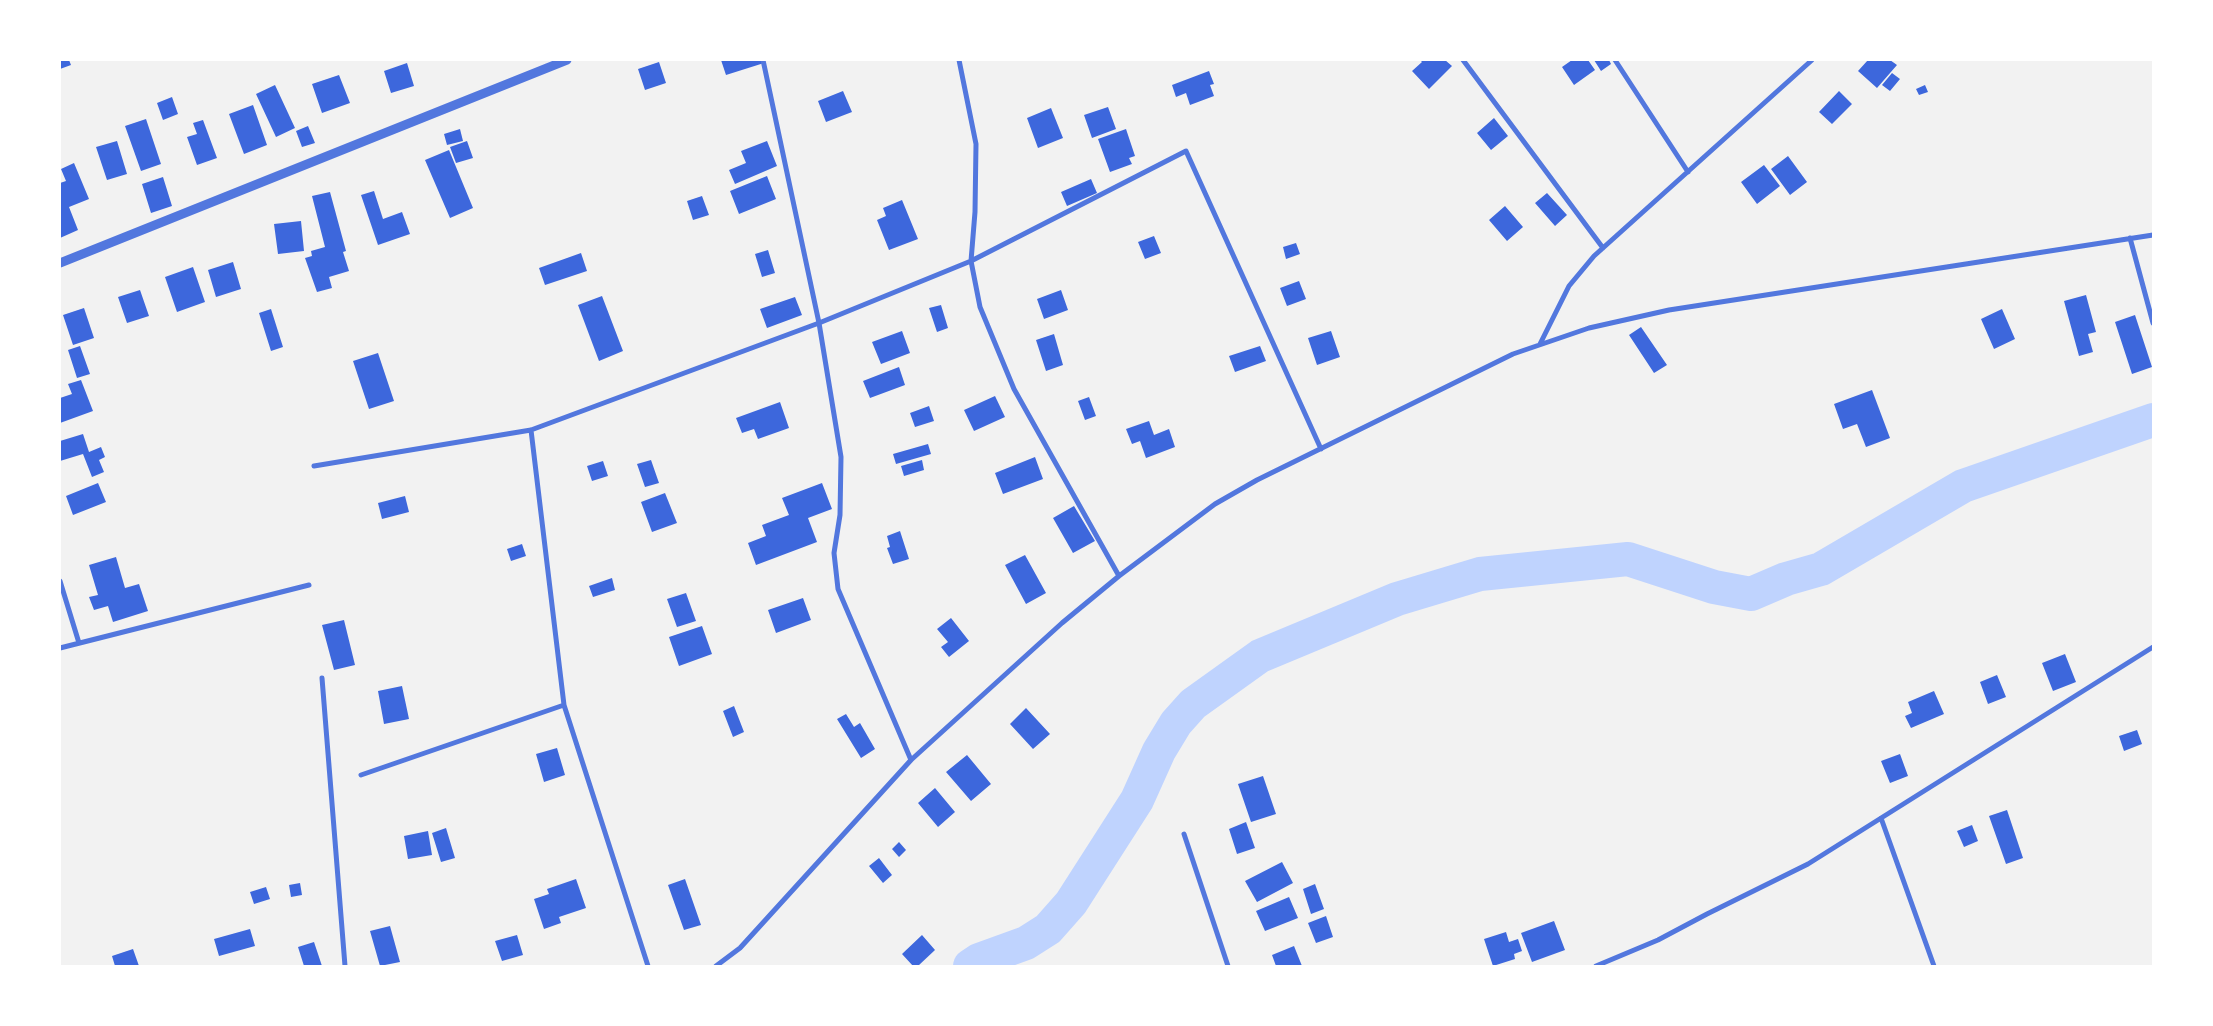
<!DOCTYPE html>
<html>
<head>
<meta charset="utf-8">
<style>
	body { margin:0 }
	#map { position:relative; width:2213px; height:1026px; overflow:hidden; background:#f2f2f2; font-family:Lato,sans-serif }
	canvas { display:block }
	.frame { position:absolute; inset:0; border:61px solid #fff; pointer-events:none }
</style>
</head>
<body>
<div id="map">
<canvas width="2213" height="1026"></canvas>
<div class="frame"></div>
</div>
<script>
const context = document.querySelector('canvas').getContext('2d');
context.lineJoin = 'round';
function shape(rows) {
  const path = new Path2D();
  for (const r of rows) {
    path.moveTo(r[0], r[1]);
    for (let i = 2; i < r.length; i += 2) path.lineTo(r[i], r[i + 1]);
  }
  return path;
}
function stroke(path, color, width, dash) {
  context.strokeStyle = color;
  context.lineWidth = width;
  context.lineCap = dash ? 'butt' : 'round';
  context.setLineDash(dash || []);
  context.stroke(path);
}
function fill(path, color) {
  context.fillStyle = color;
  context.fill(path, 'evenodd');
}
const river = shape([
	[970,966,979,960,1026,943,1048,929,1071,903,1137,800,1159,751,1176,723,1193,704,1260,656,1397,599,1480,574,1628,559,1714,587,1751,594,1786,579,1821,569,1963,486,2153,420]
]);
const building = shape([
	[60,60,69,60,71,65,60,69],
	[721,60,763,60,764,63,726,75],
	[1420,60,1445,60,1452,66,1429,89,1412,71,1422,62],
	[1572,60,1588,60,1595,70,1574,85,1562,67],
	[1594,60,1609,60,1611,64,1601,71],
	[1868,60,1890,60,1897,65,1877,88,1858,71],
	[659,62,666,83,645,90,638,69],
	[407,63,414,86,391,93,384,71],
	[1209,71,1214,84,1210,85,1214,96,1190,105,1186,93,1176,97,1172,85],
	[1892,73,1900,79,1890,91,1882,85],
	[339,75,350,103,322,113,312,84],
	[275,85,295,128,276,137,256,94],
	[1925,85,1928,92,1919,95,1916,89],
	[843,91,852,112,826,122,818,101],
	[1839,91,1852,104,1832,124,1819,112],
	[172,97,178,114,163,120,157,103],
	[253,105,267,145,244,154,229,114],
	[1108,107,1116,129,1092,138,1084,115],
	[1051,108,1063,138,1038,148,1027,118],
	[1494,118,1508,136,1491,150,1477,133],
	[146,119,161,164,141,171,125,126],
	[203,120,217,158,197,165,187,137,197,134,193,123],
	[308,126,315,143,302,147,296,131],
	[460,129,463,141,447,145,444,134],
	[1126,129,1135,156,1129,158,1132,164,1110,172,1098,139],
	[117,141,127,174,107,180,96,147],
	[467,141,473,158,456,163,450,147],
	[767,141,777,166,735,184,729,170,746,163,741,151],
	[449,150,473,208,450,218,425,160],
	[1788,156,1807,182,1790,195,1771,169],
	[74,163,89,199,69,207,78,230,60,238,60,183,66,181,61,169],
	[1764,165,1780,186,1757,204,1741,182],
	[767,176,776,199,739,214,730,191],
	[163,177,172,206,151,213,142,184],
	[1091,179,1097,193,1067,206,1061,192],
	[374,191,383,219,402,212,410,234,378,245,361,195],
	[330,192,346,251,343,252,349,271,329,277,332,288,317,292,305,258,312,256,311,251,325,247,312,196],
	[1547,193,1567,215,1555,226,1535,203],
	[702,196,709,215,693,220,687,201],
	[902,200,918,239,889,250,877,220,886,216,883,208],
	[1505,206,1523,227,1507,241,1489,220],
	[301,221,304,251,278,254,274,224],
	[1154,236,1161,253,1145,259,1138,242],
	[1296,243,1300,254,1286,259,1283,247],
	[768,250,775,273,762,277,755,254],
	[581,253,587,271,545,285,539,268],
	[233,262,241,289,216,297,208,270],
	[193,267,205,302,177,312,165,277],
	[1299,281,1306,299,1287,306,1280,288],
	[140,290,149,316,127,323,118,297],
	[1061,290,1068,310,1044,319,1037,299],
	[2086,295,2096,332,2088,334,2093,352,2079,356,2064,301],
	[602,296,623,351,599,361,578,305],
	[795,297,802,315,767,328,760,309],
	[941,305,948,328,937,332,929,308],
	[84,308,94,338,73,345,63,315],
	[271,309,283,347,271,351,259,313],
	[2002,309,2015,339,1994,349,1981,319],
	[2135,315,2152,367,2132,374,2115,322],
	[1641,327,1667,365,1654,373,1629,335],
	[902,331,910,353,881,364,872,342],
	[1331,331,1340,357,1317,365,1308,338],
	[1054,334,1063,365,1046,371,1036,340],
	[80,346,90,374,77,378,68,350],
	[1260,346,1266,361,1235,372,1229,356],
	[378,353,394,401,369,409,353,361],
	[899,367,905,385,870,398,863,381],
	[81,380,93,411,60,423,60,398,72,394,68,384],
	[1872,390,1890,438,1866,447,1857,424,1843,429,1834,404],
	[995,396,1005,417,974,431,964,410],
	[1089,397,1096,416,1085,420,1078,401],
	[780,402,789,428,758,439,754,429,742,433,736,418],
	[929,406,934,421,915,427,910,413],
	[1149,421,1154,435,1169,429,1175,447,1146,458,1140,441,1132,444,1126,429],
	[83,434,89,452,101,447,105,457,99,460,104,472,92,477,83,454,60,461,60,441],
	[928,444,931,454,896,464,893,454],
	[1035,457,1043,479,1003,494,995,473],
	[651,460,659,483,645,487,637,464],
	[922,460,924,470,904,476,901,466],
	[603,461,608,476,592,481,587,466],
	[98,483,106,502,73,515,66,496],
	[822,483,832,509,808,518,817,542,756,565,748,543,766,536,762,525,789,515,782,498],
	[665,493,677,523,652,532,641,502],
	[405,496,409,512,382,519,378,503],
	[1074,506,1095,541,1073,553,1053,518],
	[900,531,909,559,893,564,887,548,890,547,887,536],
	[522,544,526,556,511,561,507,549],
	[1025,555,1046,593,1026,604,1005,565],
	[116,557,125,588,139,584,148,611,113,622,108,606,94,610,89,597,98,595,89,565],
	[612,578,615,590,593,597,589,586],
	[686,593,696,621,677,627,667,599],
	[803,598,811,620,776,633,768,610],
	[951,618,969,641,949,657,941,647,948,642,937,629],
	[344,620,355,665,334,670,322,625],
	[702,626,712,654,679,666,669,637],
	[2065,654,2076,682,2053,691,2042,663],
	[1997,675,2006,697,1988,704,1980,682],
	[402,686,409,719,384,724,378,691],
	[1934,691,1944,714,1911,728,1905,716,1912,713,1908,702],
	[734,706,744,732,733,737,723,711],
	[1026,708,1050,734,1033,749,1010,724],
	[846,714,854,727,860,723,875,749,861,758,837,719],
	[2137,730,2142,744,2124,751,2119,736],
	[557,748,565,775,544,782,536,754],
	[1900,754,1908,776,1890,783,1881,761],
	[967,755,991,784,971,801,946,772],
	[1263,776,1276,814,1251,822,1238,784],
	[935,788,955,812,938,827,918,803],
	[2007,810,2023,858,2006,864,1989,816],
	[1246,822,1255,848,1237,854,1229,829],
	[1972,825,1978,841,1964,847,1957,831],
	[446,828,455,858,441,862,432,833],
	[428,831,432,855,408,859,404,836],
	[899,842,906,850,899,857,892,849],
	[879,858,892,875,883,883,869,866],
	[1282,862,1293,883,1257,902,1245,881],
	[576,879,586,908,559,917,561,923,544,929,534,899,549,894,547,889],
	[685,879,701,925,684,930,668,885],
	[300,883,302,895,291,897,289,885],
	[1315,884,1324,909,1311,914,1303,889],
	[266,887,270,899,254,904,250,892],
	[1289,897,1298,918,1265,931,1256,911],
	[1326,916,1333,937,1316,943,1308,923],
	[1554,921,1565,950,1532,962,1521,933],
	[390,926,400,962,380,966,370,931],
	[250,929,255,946,219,956,214,939],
	[1506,932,1509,942,1518,939,1522,951,1514,954,1515,959,1493,966,1484,939],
	[517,935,523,955,502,961,495,941],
	[922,935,935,950,918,966,913,966,902,954],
	[314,942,322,966,304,966,298,947],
	[1294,946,1302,966,1276,966,1272,955],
	[133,949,139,966,115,966,112,956]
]);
const minor = shape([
	[763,60,819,323,841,457,840,515,834,553,838,589,911,760],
	[959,60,976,144,975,212,971,261,980,307,1014,389,1119,576],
	[1463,60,1603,248],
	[1615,60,1688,172],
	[2130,238,2153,323],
	[1540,344,1569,286,1594,256,1812,60],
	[531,430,564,705,648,966],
	[314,466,531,430,819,323,971,261,1186,151,1321,449],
	[60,581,79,643],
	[60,648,309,585],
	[322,678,345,966],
	[361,775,564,705],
	[1881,818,1934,966],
	[1184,834,1228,966],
	[716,966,740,948,911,760,1062,623,1119,576,1215,504,1257,480,1513,354,1589,328,1669,310,2153,235],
	[1596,966,1658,940,1707,914,1808,864,2153,647]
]);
const tertiary = shape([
	[60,263,567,60]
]);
stroke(river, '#bfd3fe', 34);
fill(building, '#3d67dc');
stroke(minor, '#5277de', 5);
stroke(tertiary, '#5277de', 9);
</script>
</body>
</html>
